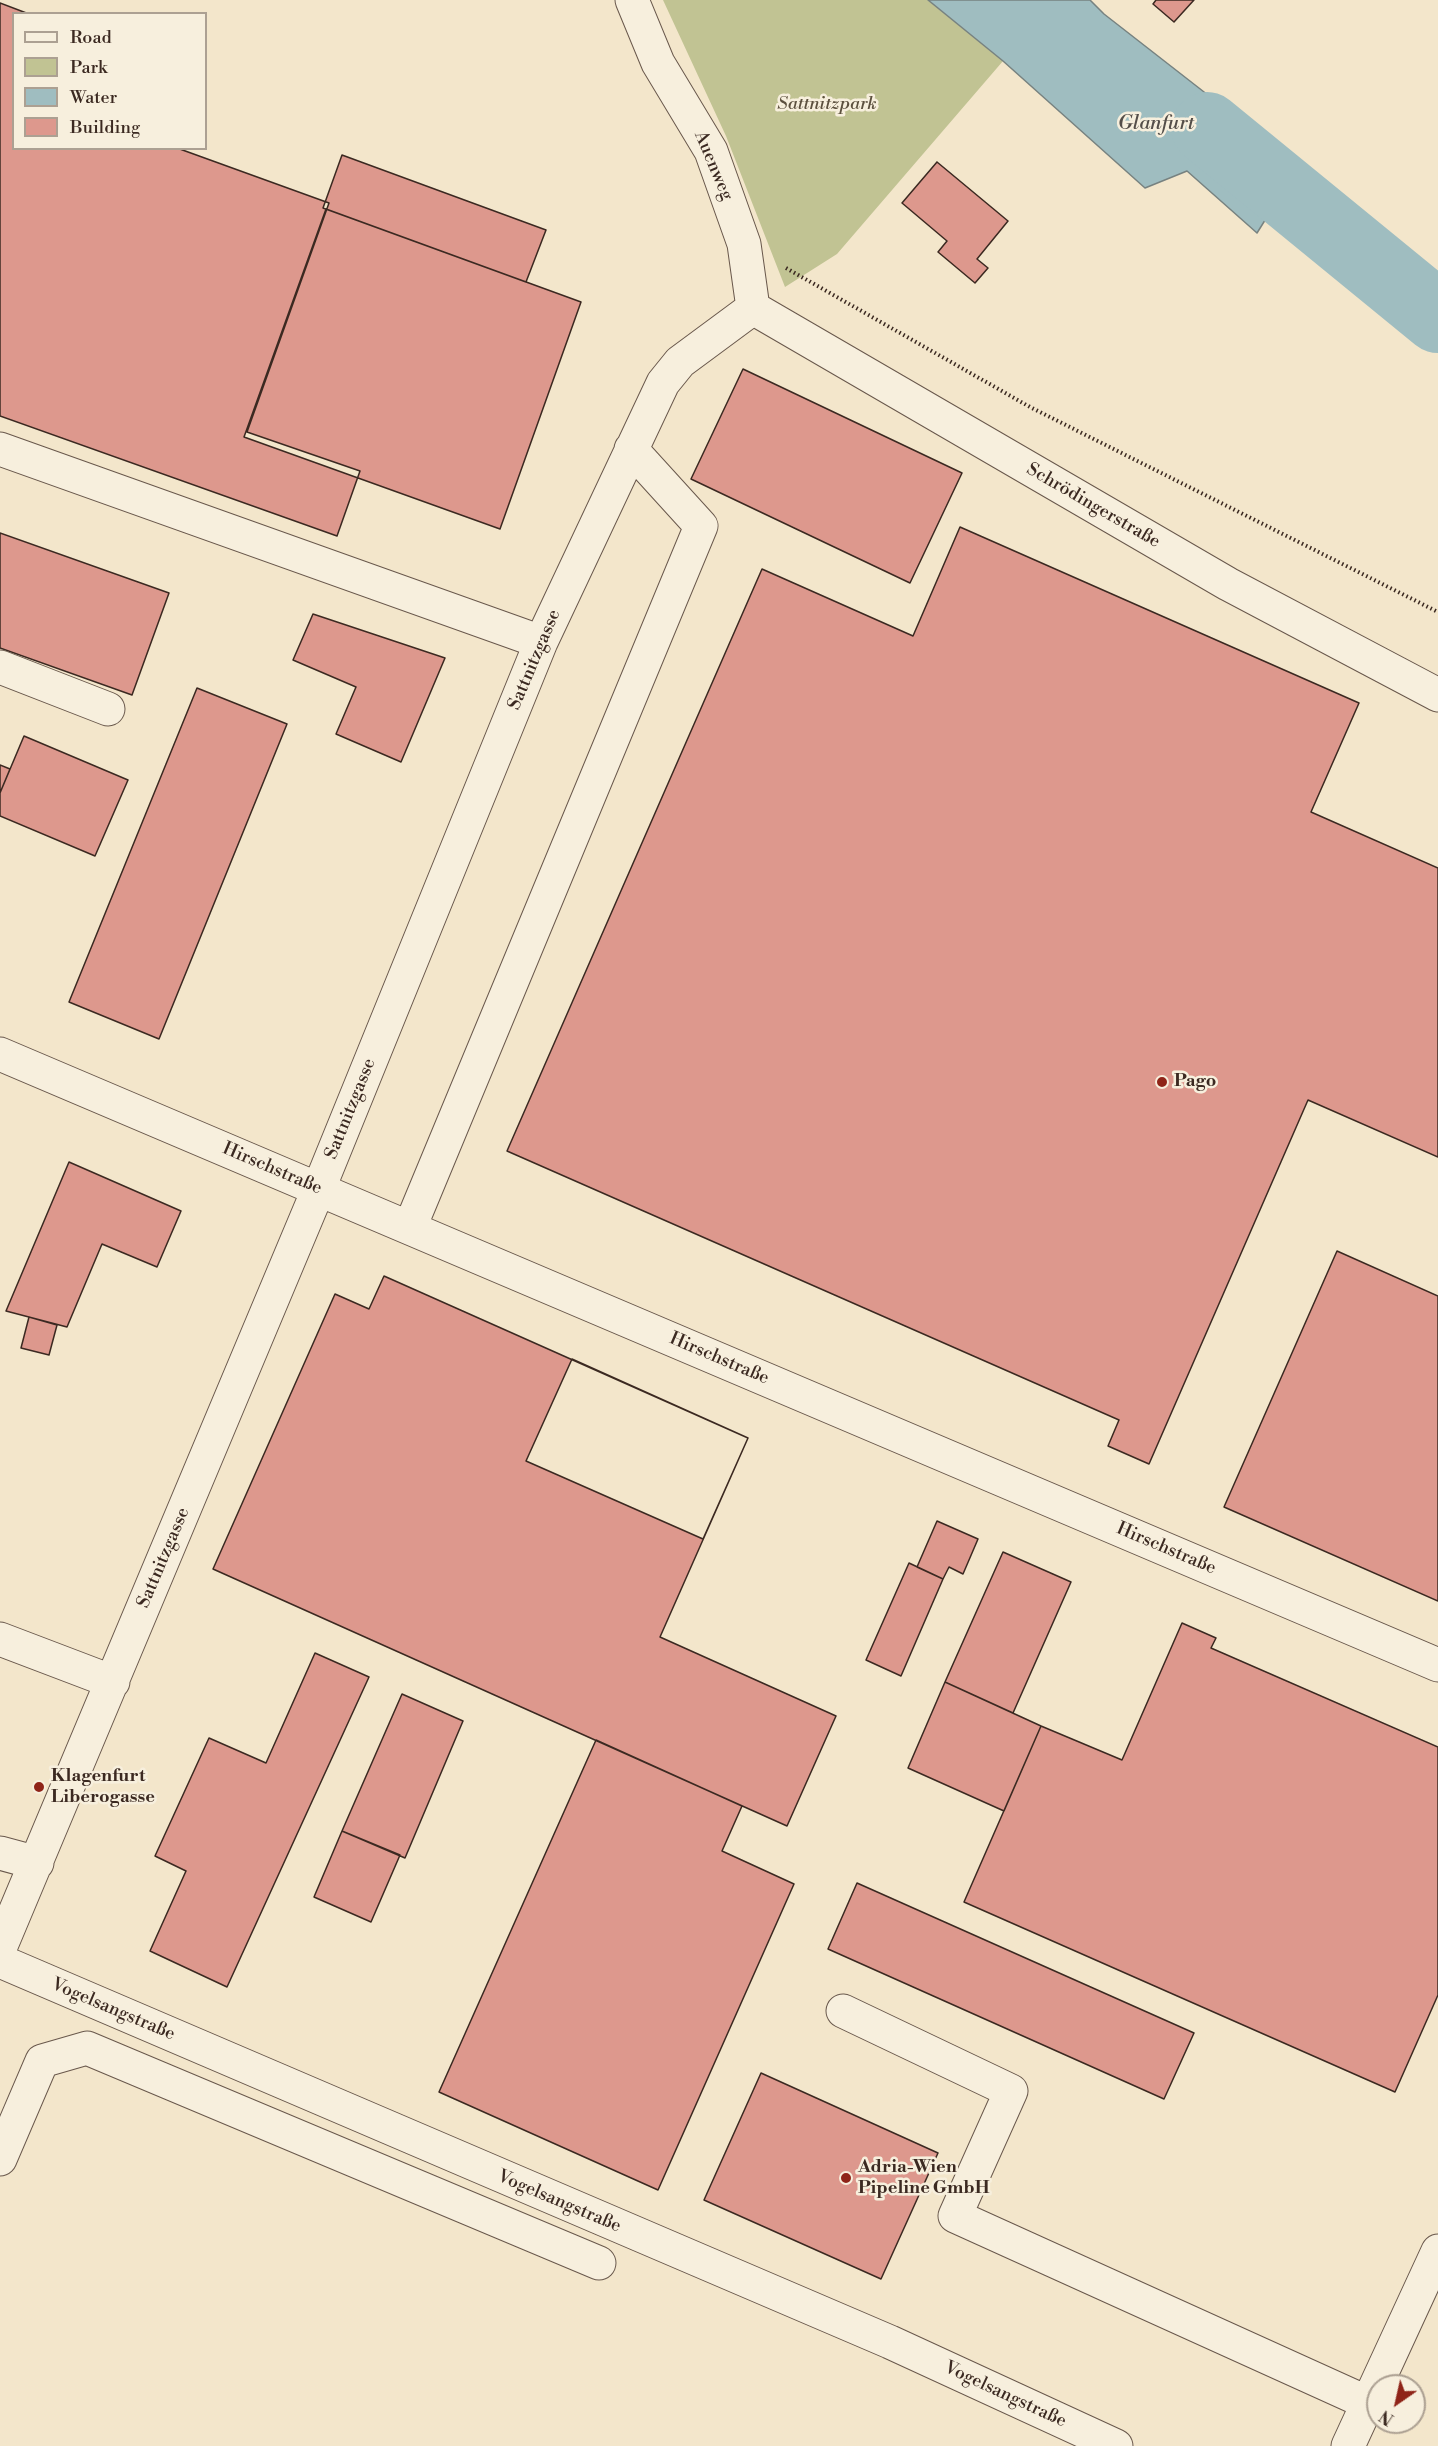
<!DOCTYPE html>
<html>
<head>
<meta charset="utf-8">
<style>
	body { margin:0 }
	#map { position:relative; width:1438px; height:2446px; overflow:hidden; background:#f3e6cb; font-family:"Libre Bodoni",serif }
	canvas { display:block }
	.legend { position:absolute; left:12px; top:12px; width:195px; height:138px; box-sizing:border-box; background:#f7efdd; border:2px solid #aca092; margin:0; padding:8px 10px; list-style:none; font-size:18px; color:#3b2921 }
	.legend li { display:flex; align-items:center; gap:12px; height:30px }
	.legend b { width:30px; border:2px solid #aca092 }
	.north { position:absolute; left:1366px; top:2374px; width:60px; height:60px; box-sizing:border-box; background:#f7efdd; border:2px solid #aca092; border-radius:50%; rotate:214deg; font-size:16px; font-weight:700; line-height:24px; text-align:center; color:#3b2921 }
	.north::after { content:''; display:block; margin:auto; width:21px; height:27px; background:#8f2418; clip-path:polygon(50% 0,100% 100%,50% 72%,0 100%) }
</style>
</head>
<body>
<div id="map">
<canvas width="1438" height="2446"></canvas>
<ul class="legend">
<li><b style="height:8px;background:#f7efdd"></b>Road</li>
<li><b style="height:16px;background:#c1c393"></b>Park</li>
<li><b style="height:16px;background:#9fbdc0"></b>Water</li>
<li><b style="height:16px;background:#dd988d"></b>Building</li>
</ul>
<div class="north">N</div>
</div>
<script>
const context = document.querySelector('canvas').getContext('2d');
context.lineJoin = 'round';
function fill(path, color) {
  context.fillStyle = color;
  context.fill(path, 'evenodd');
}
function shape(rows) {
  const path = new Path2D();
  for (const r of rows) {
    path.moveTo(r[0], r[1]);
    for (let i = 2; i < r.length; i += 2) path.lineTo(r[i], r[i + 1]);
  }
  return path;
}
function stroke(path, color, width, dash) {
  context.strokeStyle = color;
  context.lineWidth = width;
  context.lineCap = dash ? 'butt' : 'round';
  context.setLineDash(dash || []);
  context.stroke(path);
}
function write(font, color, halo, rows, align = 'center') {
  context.font = font + ' "Libre Bodoni",serif';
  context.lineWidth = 5;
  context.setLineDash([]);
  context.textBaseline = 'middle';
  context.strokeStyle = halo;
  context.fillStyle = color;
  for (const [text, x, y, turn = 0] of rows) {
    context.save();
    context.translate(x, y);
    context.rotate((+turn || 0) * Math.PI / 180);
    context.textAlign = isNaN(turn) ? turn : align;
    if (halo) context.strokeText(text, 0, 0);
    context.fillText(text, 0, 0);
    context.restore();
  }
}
const green = shape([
	[663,0,928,0,1003,61,837,254,785,287,726,136]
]);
const water = shape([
	[928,0,1090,0,1104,14,1299,166,1257,233,1187,171,1145,188,1003,61,928,0]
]);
const river = shape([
	[1207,128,1438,317]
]);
const building = shape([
	[1156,0,1194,0,1174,22,1153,4,1156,0],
	[0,3,29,14,14,14,14,148,177,148,329,203,247,432,360,471,337,536,0,416,0,3],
	[342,155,546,230,526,282,323,208,342,155],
	[937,162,1008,221,977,259,988,268,975,283,938,252,947,241,902,203,937,162],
	[326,209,581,302,500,529,244,437,326,209],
	[743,369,962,473,910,583,691,479,743,369],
	[960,527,1359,703,1311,812,1438,868,1438,1157,1308,1100,1149,1464,1108,1446,1119,1420,507,1151,762,569,913,636,960,527],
	[0,533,169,593,132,695,0,648,0,533],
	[313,614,445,658,401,762,336,734,356,687,293,660,313,614],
	[197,688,287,724,159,1039,69,1002,197,688],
	[24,736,128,780,95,856,0,816,0,793,24,736],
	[0,765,10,769,0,793,0,765],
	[69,1162,181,1211,157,1267,102,1244,67,1327,6,1311,69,1162],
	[1337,1251,1438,1296,1438,1601,1224,1507,1337,1251],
	[384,1276,748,1438,660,1637,836,1716,787,1826,213,1569,335,1294,369,1309,384,1276],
	[29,1317,57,1325,49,1355,21,1348,29,1317],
	[572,1359,748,1438,703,1539,526,1461,572,1359],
	[937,1521,978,1539,963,1574,949,1567,943,1579,917,1567,937,1521],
	[1003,1552,1071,1582,1013,1713,945,1682,1003,1552],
	[909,1563,943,1579,901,1676,866,1660,909,1563],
	[1182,1623,1216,1638,1211,1648,1438,1747,1438,1995,1395,2092,964,1902,1041,1726,1122,1760,1182,1623],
	[315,1653,369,1677,227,1987,150,1951,186,1871,155,1856,209,1738,266,1763,315,1653],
	[945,1682,1041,1726,1004,1811,908,1768,945,1682],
	[402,1694,463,1721,405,1858,342,1831,402,1694],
	[596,1740,742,1806,722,1851,794,1884,658,2190,439,2092,596,1740],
	[342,1831,400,1855,371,1922,314,1897,342,1831],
	[857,1883,1194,2033,1164,2099,828,1949,857,1883],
	[761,2073,938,2153,881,2279,704,2200,761,2073]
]);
const path = shape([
	[786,268,1030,407,1438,612]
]);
const minor = shape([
	[632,0,658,63,711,151,744,244,753,308],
	[753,308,1228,584,1438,695],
	[0,449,541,642],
	[0,667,108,709],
	[0,1054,1438,1665],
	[410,1227,701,526,631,449],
	[0,1639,113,1682],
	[0,1853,37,1863],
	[0,1948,319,1188,541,642,663,383,680,362,753,308],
	[0,1961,890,2342,1116,2446],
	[843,2011,1011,2091,955,2216,1368,2403],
	[0,2159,42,2061,87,2048,599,2263],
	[1348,2446,1438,2251]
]);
const markers = [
	[1162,1082,6,"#8f2418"],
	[39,1787,6,"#8f2418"],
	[846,2178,6,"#8f2418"]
];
const parkNames = [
	["Sattnitzpark",827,105]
];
const streetNames = [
	["Auenweg",713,166,67],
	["Schrödingerstraße",1093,506,30],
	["Sattnitzgasse",535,660,-67],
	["Sattnitzgasse",351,1109,-68],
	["Hirschstraße",272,1169,23],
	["Hirschstraße",719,1359,23],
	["Hirschstraße",1166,1549,23],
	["Sattnitzgasse",164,1558,-67],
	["Vogelsangstraße",113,2010,23],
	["Vogelsangstraße",559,2202,23],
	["Vogelsangstraße",1005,2395,25]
];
const poiNames = [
	["Pago",1174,1082],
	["Klagenfurt",51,1777],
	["Liberogasse",51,1798],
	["Adria-Wien",858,2168],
	["Pipeline GmbH",858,2189]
];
const waterNames = [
	["Glanfurt",1156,124]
];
fill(green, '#c1c393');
fill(water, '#9fbdc0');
stroke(water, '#778280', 1.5);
stroke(river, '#9fbdc0', 72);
fill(building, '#dd988d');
stroke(building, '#3b2921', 1.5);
stroke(minor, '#69584c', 35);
stroke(path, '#3b2921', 4, [1.5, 3]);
stroke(minor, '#f7efdd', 33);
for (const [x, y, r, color] of markers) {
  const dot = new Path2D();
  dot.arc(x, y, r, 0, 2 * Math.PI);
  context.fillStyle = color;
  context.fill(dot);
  stroke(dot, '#f7efdd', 2);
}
write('italic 18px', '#5c503e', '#f7efdd', parkNames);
write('18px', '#3b2921', '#f7efdd', streetNames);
write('bold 18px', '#3b2921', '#f7efdd', poiNames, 'left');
write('italic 20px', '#544e49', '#f7efdd', waterNames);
</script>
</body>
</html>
